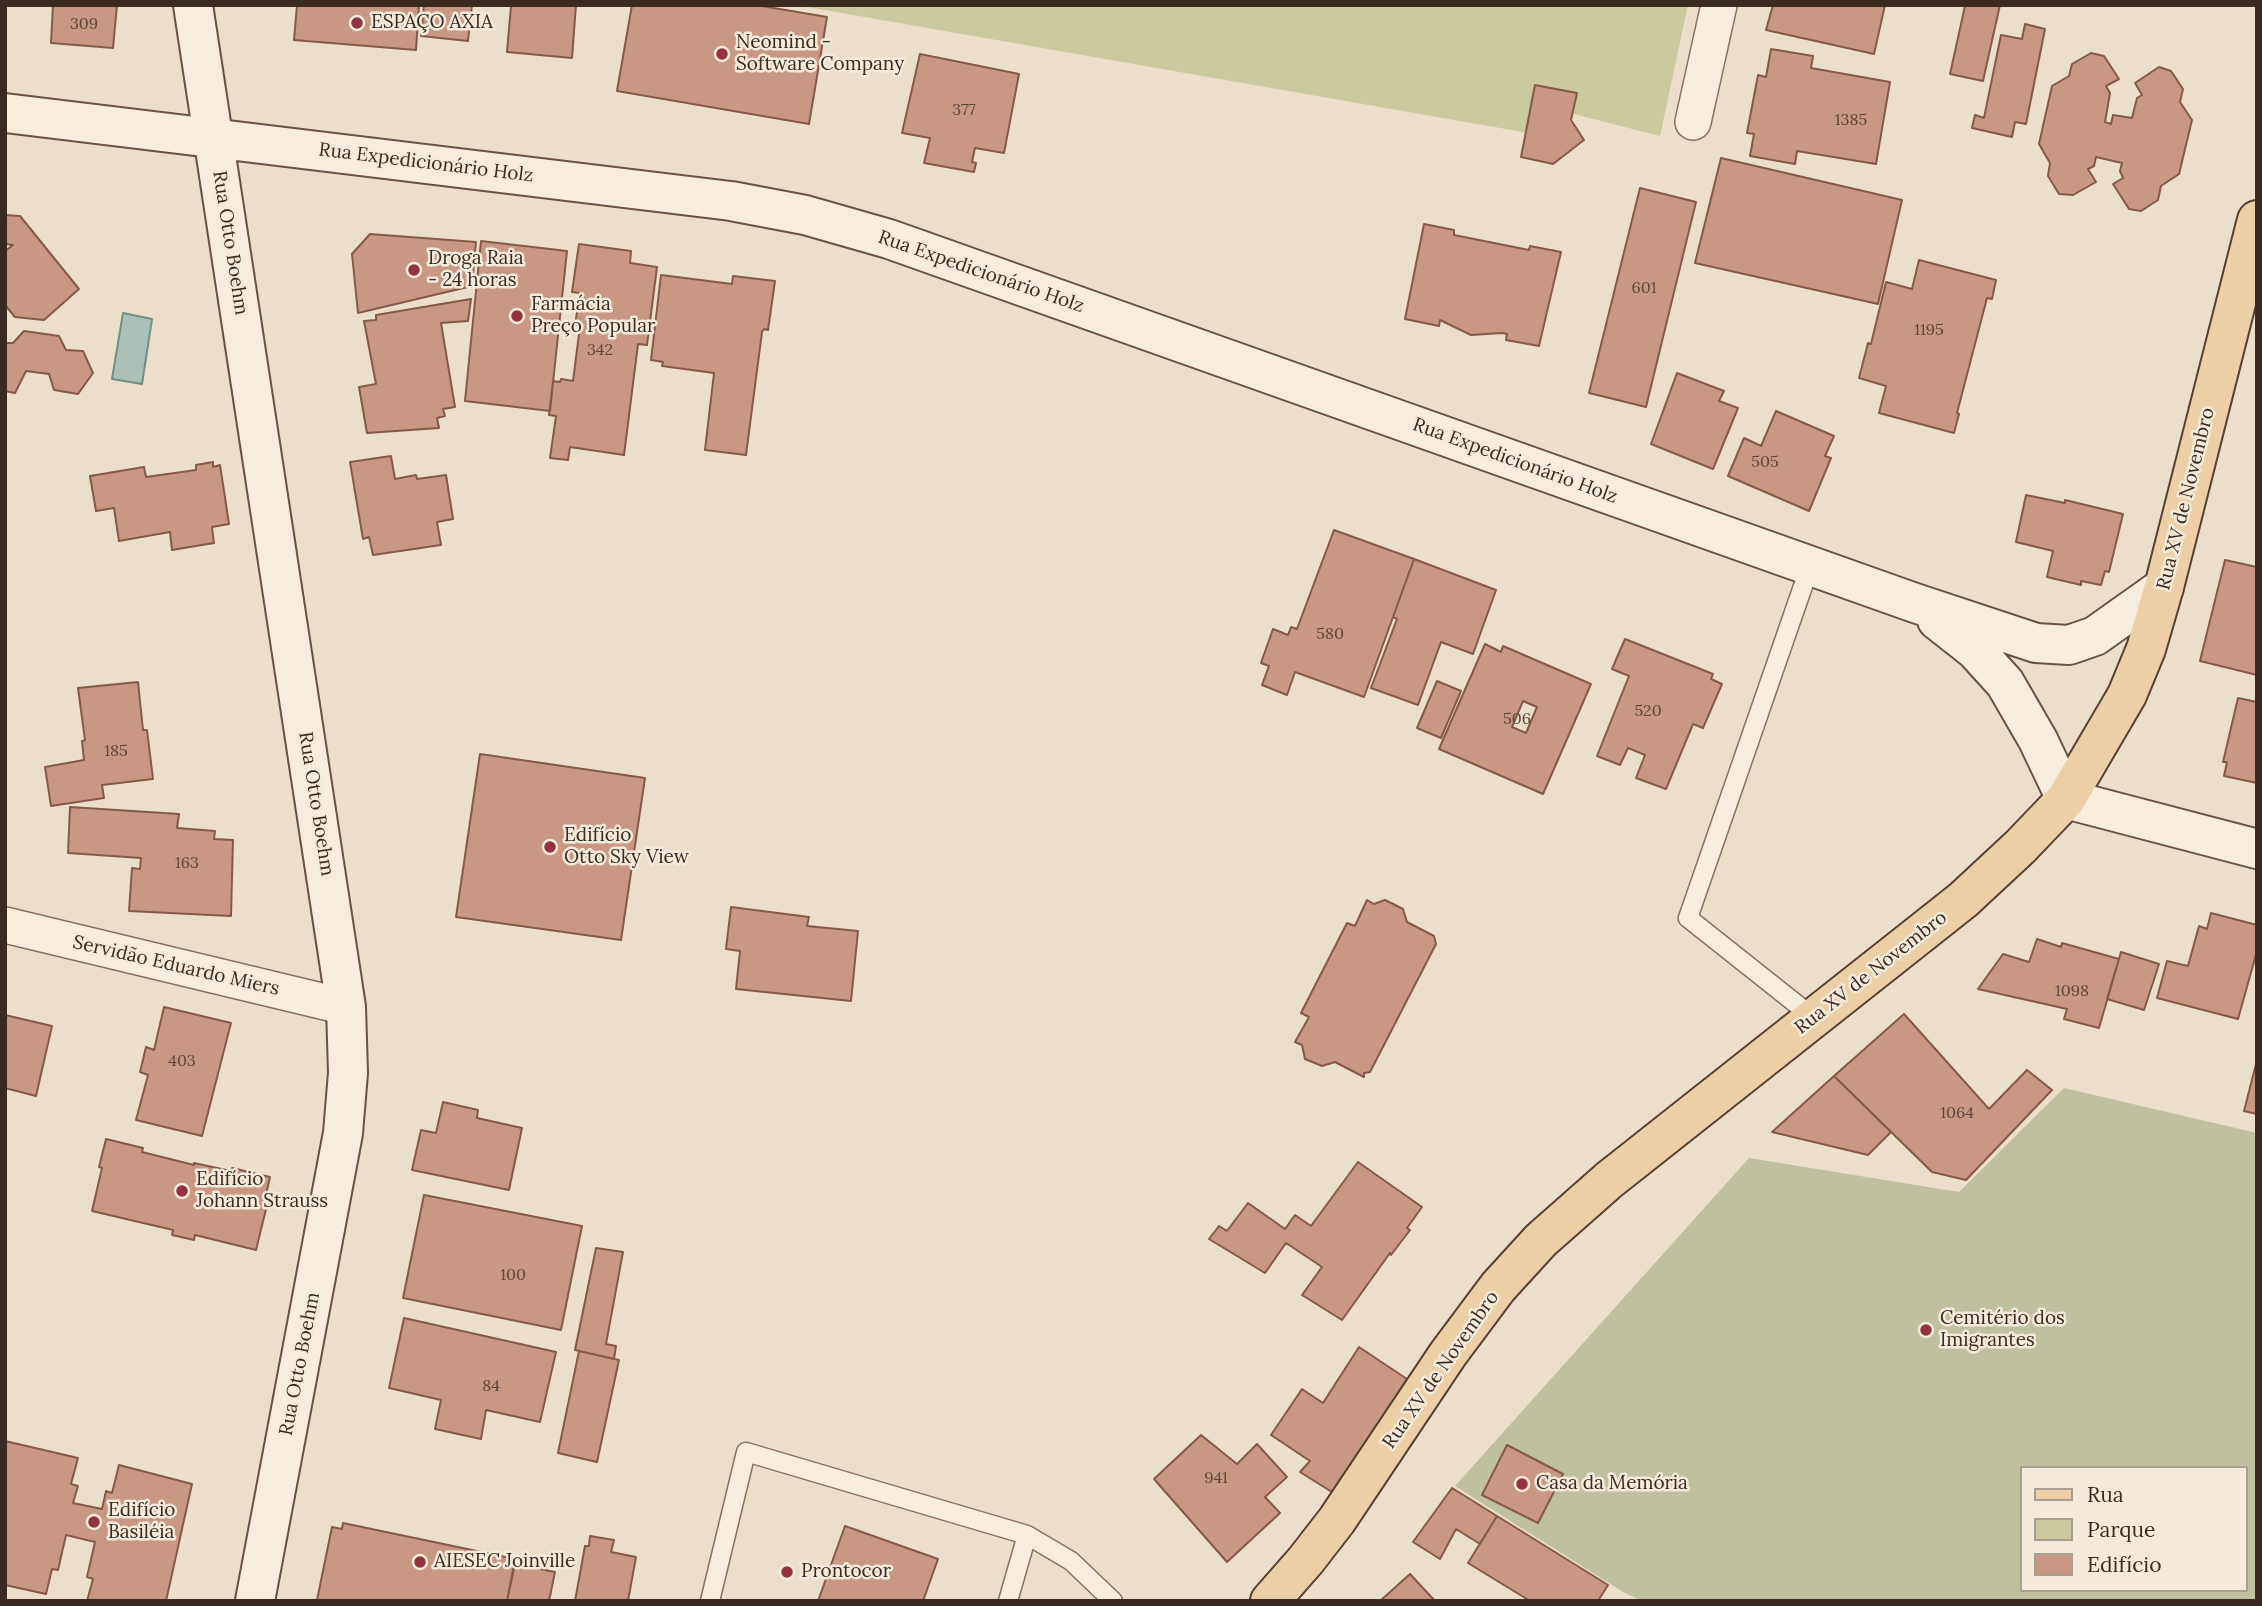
<!DOCTYPE html>
<html>
<head>
<meta charset="utf-8">
<style>
	body { margin:0 }
	#map { position:relative; width:2262px; height:1606px; overflow:hidden; background:#ecdfca; font-family:Lora,serif }
	canvas { display:block }
	.frame { position:absolute; inset:0; border:7px solid #3a2b22; pointer-events:none }
	.legend { position:absolute; left:2020px; top:1466px; width:228px; height:126px; box-sizing:border-box; background:#f4eada; border:2px solid #aa9e90; margin:0; padding:9px 12px; list-style:none; font-size:21px; color:#3a2b22 }
	.legend li { display:flex; align-items:center; gap:14px; height:35px }
	.legend b { width:35px; border:2px solid #aa9e90 }
</style>
</head>
<body>
<div id="map">
<canvas width="2262" height="1606"></canvas>
<div class="frame"></div>
<ul class="legend">
<li><b style="height:9px;background:#eccfa6"></b>Rua</li>
<li><b style="height:19px;background:#caca9e"></b>Parque</li>
<li><b style="height:19px;background:#c89883"></b>Edifício</li>
</ul>
</div>
<script>
const context = document.querySelector('canvas').getContext('2d');
context.lineJoin = 'round';
function fill(path, color) {
  context.fillStyle = color;
  context.fill(path, 'evenodd');
}
function shape(rows) {
  const path = new Path2D();
  for (const r of rows) {
    path.moveTo(r[0], r[1]);
    for (let i = 2; i < r.length; i += 2) path.lineTo(r[i], r[i + 1]);
  }
  return path;
}
function stroke(path, color, width, dash) {
  context.strokeStyle = color;
  context.lineWidth = width;
  context.lineCap = dash ? 'butt' : 'round';
  context.setLineDash(dash || []);
  context.stroke(path);
}
function write(font, color, halo, rows, align = 'center') {
  context.font = font + ' Lora,serif';
  context.lineWidth = 5;
  context.setLineDash([]);
  context.textBaseline = 'middle';
  context.strokeStyle = halo;
  context.fillStyle = color;
  for (const [text, x, y, turn = 0] of rows) {
    context.save();
    context.translate(x, y);
    context.rotate((+turn || 0) * Math.PI / 180);
    context.textAlign = isNaN(turn) ? turn : align;
    if (halo) context.strokeText(text, 0, 0);
    context.fillText(text, 0, 0);
    context.restore();
  }
}
const green = shape([
	[796,5,1688,5,1660,136,1570,113,1563,139]
]);
const cemetery = shape([
	[2064,1088,2257,1133,2257,1601,1642,1601,1623,1592,1455,1486,1749,1158,1959,1192],
	[2022,1468,2246,1468,2246,1590,2022,1590]
]);
const water = shape([
	[123,313,152,319,142,384,112,379,123,313]
]);
const building = shape([
	[53,5,117,5,113,48,51,43,53,5],
	[297,5,419,5,416,50,294,40,297,5],
	[424,5,472,5,468,41,421,36,424,5],
	[509,5,576,5,572,58,507,52,511,6,509,5],
	[632,5,756,5,827,17,809,124,617,91,632,5],
	[1773,5,1885,5,1874,54,1766,30,1773,5],
	[1963,5,2000,5,1983,81,1950,74,1965,6,1963,5],
	[2025,24,2045,29,2026,124,2015,122,2012,137,1972,128,1975,115,1984,118,2001,35,2022,39,2025,24],
	[1771,49,1813,56,1811,68,1890,82,1876,164,1797,151,1795,164,1750,156,1754,134,1747,133,1758,75,1766,77,1771,49],
	[2091,53,2104,56,2119,79,2106,86,2110,93,2105,122,2111,124,2113,115,2132,118,2137,98,2142,95,2135,83,2159,67,2171,71,2183,89,2180,102,2192,120,2179,174,2161,186,2158,200,2141,211,2129,209,2113,184,2123,178,2120,171,2122,163,2096,157,2094,166,2088,169,2096,182,2073,195,2059,194,2048,176,2050,163,2039,144,2052,86,2069,76,2072,64,2091,53],
	[920,54,1019,74,1004,153,975,148,972,162,976,163,974,172,924,163,930,138,902,133,920,54],
	[1535,85,1577,93,1571,120,1584,140,1553,164,1521,157,1535,85],
	[1721,158,1902,200,1878,304,1695,263,1721,158],
	[1640,188,1696,202,1646,407,1589,393,1640,188],
	[5,215,20,216,79,289,44,320,15,317,5,305,5,251,13,245,5,244,5,215],
	[1424,224,1454,230,1454,235,1529,250,1530,246,1561,252,1539,346,1506,340,1507,334,1502,333,1471,335,1440,320,1439,326,1405,319,1424,224],
	[370,234,476,242,472,286,358,313,352,254,370,234],
	[481,241,567,251,550,411,465,401,481,241],
	[579,244,631,251,630,263,657,267,647,345,638,344,624,455,570,447,568,460,550,458,556,416,549,415,553,381,560,382,561,379,573,381,580,326,575,325,580,293,572,292,579,244],
	[1919,260,1996,280,1992,299,1987,298,1957,413,1959,414,1954,433,1879,413,1886,386,1859,378,1868,343,1871,344,1886,282,1912,289,1919,260],
	[661,275,732,284,733,276,775,281,768,330,764,329,762,332,746,455,705,450,714,373,662,366,663,362,651,360,661,275],
	[471,299,468,321,441,323,455,407,443,409,445,416,437,418,439,428,367,433,359,387,376,384,364,321,376,320,376,315,471,299],
	[24,331,59,336,66,350,83,351,93,373,78,394,54,390,49,374,26,371,15,393,5,391,5,343,13,343,24,331],
	[1677,373,1724,391,1719,401,1738,408,1713,469,1651,444,1677,373],
	[1776,411,1834,436,1825,456,1831,458,1809,511,1728,476,1744,438,1761,446,1776,411],
	[391,456,395,479,416,475,417,479,446,475,453,519,437,522,441,545,373,555,369,537,363,539,350,462,391,456],
	[213,462,213,467,220,465,229,524,212,527,214,543,172,550,170,532,119,541,114,508,96,511,90,476,144,467,146,477,196,470,196,465,213,462],
	[2026,495,2065,503,2065,500,2123,514,2109,572,2105,571,2101,585,2081,581,2081,585,2047,577,2053,551,2016,542,2026,495],
	[1334,530,1414,559,1364,697,1295,672,1287,695,1262,685,1269,666,1261,663,1273,629,1288,635,1291,627,1297,629,1334,530],
	[1414,559,1496,590,1473,654,1441,642,1418,705,1371,688,1397,619,1393,617,1414,559],
	[2225,560,2257,567,2257,675,2200,661,2225,560],
	[1625,639,1713,674,1711,679,1722,684,1703,728,1693,724,1666,789,1636,778,1645,755,1628,748,1620,765,1597,756,1629,676,1612,669,1625,639],
	[1485,644,1501,652,1503,646,1591,684,1543,794,1439,749,1485,644],
	[1523,701,1537,707,1526,733,1512,727,1523,701],
	[1437,681,1461,691,1441,738,1417,728,1437,681],
	[138,682,143,730,147,730,153,779,102,785,104,798,51,806,45,767,84,760,82,741,85,740,78,688,138,682],
	[2238,698,2257,702,2257,783,2224,776,2227,762,2223,762,2238,698],
	[480,754,645,778,621,940,456,917,480,754],
	[70,807,179,814,177,828,215,831,214,839,233,840,231,916,129,911,132,868,140,869,141,858,68,853,70,807],
	[1367,900,1374,904,1385,900,1403,909,1407,922,1434,936,1436,944,1370,1072,1364,1073,1364,1077,1335,1062,1322,1066,1305,1059,1302,1045,1295,1042,1309,1017,1301,1013,1347,923,1355,926,1367,900],
	[731,907,809,917,807,926,858,931,851,1001,736,989,740,951,726,949,731,907],
	[2211,913,2257,925,2257,951,2238,1019,2157,998,2167,961,2188,966,2199,926,2207,929,2211,913],
	[2037,939,2061,947,2062,943,2119,959,2099,1028,2064,1019,2067,1009,1978,989,2003,954,2029,962,2037,939],
	[2121,952,2159,964,2144,1010,2107,999,2121,952],
	[164,1007,231,1023,202,1136,136,1120,148,1075,140,1072,146,1047,154,1050,164,1007],
	[1904,1014,1989,1109,2027,1070,2052,1090,1966,1180,1932,1172,1834,1076,1904,1014],
	[5,1015,52,1026,36,1096,5,1088,5,1015],
	[2257,1060,2257,1114,2244,1111,2257,1060],
	[1834,1076,1891,1132,1868,1155,1772,1132,1834,1076],
	[443,1102,478,1110,477,1118,522,1128,509,1190,412,1170,421,1130,436,1133,443,1102],
	[106,1139,143,1148,142,1152,194,1165,194,1163,231,1171,232,1168,270,1177,264,1204,267,1205,256,1250,195,1235,194,1240,172,1235,173,1230,92,1211,102,1168,99,1167,106,1139],
	[1358,1162,1422,1207,1407,1228,1410,1230,1391,1255,1390,1253,1342,1320,1302,1295,1322,1267,1286,1243,1265,1273,1209,1239,1219,1226,1227,1231,1248,1203,1285,1229,1295,1215,1311,1226,1358,1162],
	[424,1195,582,1226,561,1330,403,1298,424,1195],
	[596,1248,623,1252,606,1344,616,1346,614,1359,575,1350,596,1248],
	[404,1318,556,1352,540,1422,486,1410,481,1439,435,1429,441,1400,389,1388,404,1318],
	[1359,1347,1407,1379,1335,1494,1300,1472,1310,1461,1271,1435,1302,1389,1323,1403,1359,1347],
	[579,1351,619,1360,597,1462,558,1453,579,1351],
	[1201,1435,1237,1464,1257,1444,1287,1477,1265,1497,1280,1513,1227,1562,1154,1479,1201,1435],
	[5,1441,78,1458,71,1484,78,1486,73,1503,102,1509,106,1491,112,1493,119,1465,192,1484,166,1601,87,1601,93,1579,87,1577,95,1542,66,1535,58,1570,52,1569,46,1594,5,1585,5,1441],
	[1507,1445,1563,1474,1538,1523,1482,1495,1507,1445],
	[1452,1488,1497,1516,1480,1544,1456,1529,1440,1559,1413,1542,1452,1488],
	[1497,1516,1608,1585,1598,1601,1530,1601,1468,1563,1497,1516],
	[343,1523,515,1559,507,1601,317,1600,332,1527,342,1529,343,1523],
	[845,1526,938,1559,923,1601,818,1601,845,1526],
	[590,1536,614,1540,611,1552,636,1557,628,1601,575,1601,585,1546,589,1546,590,1536],
	[515,1564,555,1572,549,1601,507,1601,515,1564],
	[1410,1574,1435,1601,1380,1601,1410,1574]
]);
const lane = shape([
	[1810,566,1688,918,1814,1018],
	[710,1601,746,1452,1027,1535,1071,1561,1113,1601],
	[1008,1601,1027,1535]
]);
const street = shape([
	[1693,122,1719,5],
	[5,925,346,1007]
]);
const secondary = shape([
	[193,5,346,1007,348,1073,343,1133,255,1601],
	[5,113,731,201,805,215,889,239,1915,603,2036,643,2069,645,2095,636,2164,587],
	[1937,620,1975,650,2005,683,2038,740,2066,799,2257,849]
]);
const primary = shape([
	[1270,1601,1306,1560,1337,1520,1448,1354,1498,1287,1541,1240,1609,1180,1963,900,2020,847,2066,799,2127,695,2146,649,2164,587,2257,220]
]);
const markers = [
	[357,23,7,"#94333e"],
	[722,54,7,"#94333e"],
	[414,270,7,"#94333e"],
	[517,316,7,"#94333e"],
	[550,847,7,"#94333e"],
	[182,1191,7,"#94333e"],
	[1926,1330,7,"#94333e"],
	[1522,1484,7,"#94333e"],
	[94,1522,7,"#94333e"],
	[420,1562,7,"#94333e"],
	[787,1572,7,"#94333e"]
];
const numberNames = [
	["309",84,24],
	["377",964,110],
	["1385",1851,120],
	["601",1644,288],
	["1195",1929,330],
	["342",600,350],
	["505",1765,462],
	["580",1330,634],
	["520",1648,711],
	["506",1517,719],
	["185",116,751],
	["163",187,863],
	["1098",2072,991],
	["403",182,1061],
	["1064",1957,1113],
	["100",513,1275],
	["84",491,1386],
	["941",1216,1478]
];
const poiNames = [
	["ESPAÇO AXIA",371,23],
	["Neomind -",736,43],
	["Software Company",736,65],
	["Droga Raia",428,259],
	["- 24 horas",428,281],
	["Farmácia",531,305],
	["Preço Popular",531,327],
	["Edifício",564,836],
	["Otto Sky View",564,858],
	["Edifício",196,1180],
	["Johann Strauss",196,1202],
	["Cemitério dos",1940,1319],
	["Imigrantes",1940,1341],
	["Casa da Memória",1536,1484],
	["Edifício",108,1511],
	["Basiléia",108,1533],
	["AIESEC Joinville",434,1562],
	["Prontocor",801,1572]
];
const streetNames = [
	["Rua Expedicionário Holz",426,163,7],
	["Rua Otto Boehm",230,243,81],
	["Rua Expedicionário Holz",981,272,19],
	["Rua Expedicionário Holz",1515,461,20],
	["Rua XV de Novembro",2186,499,-76],
	["Rua Otto Boehm",316,804,81],
	["Servidão Eduardo Miers",176,966,13],
	["Rua XV de Novembro",1871,973,-38],
	["Rua Otto Boehm",300,1364,-79],
	["Rua XV de Novembro",1441,1370,-55]
];
fill(green, '#caca9e');
fill(cemetery, '#bfc09d');
fill(water, '#abc1b8');
stroke(water, '#719085', 2);
fill(building, '#c89883');
stroke(building, '#865947', 2);
stroke(lane, '#887160', 21);
stroke(street, '#887160', 38);
stroke(secondary, '#6a5242', 42);
stroke(primary, '#574033', 42);
stroke(lane, '#f7eddd', 18);
stroke(street, '#f7eddd', 35);
stroke(secondary, '#f7eddd', 38);
stroke(primary, '#eccfa6', 38);
for (const [x, y, r, color] of markers) {
  const dot = new Path2D();
  dot.arc(x, y, r, 0, 2 * Math.PI);
  context.fillStyle = color;
  context.fill(dot);
  stroke(dot, '#f4eada', 2.5);
}
write('16px', '#5e463a', null, numberNames);
write('19px', '#3a2b22', '#f4eada', poiNames, 'left');
write('19px', '#3a2b22', '#f4eada', streetNames);
</script>
</body>
</html>
